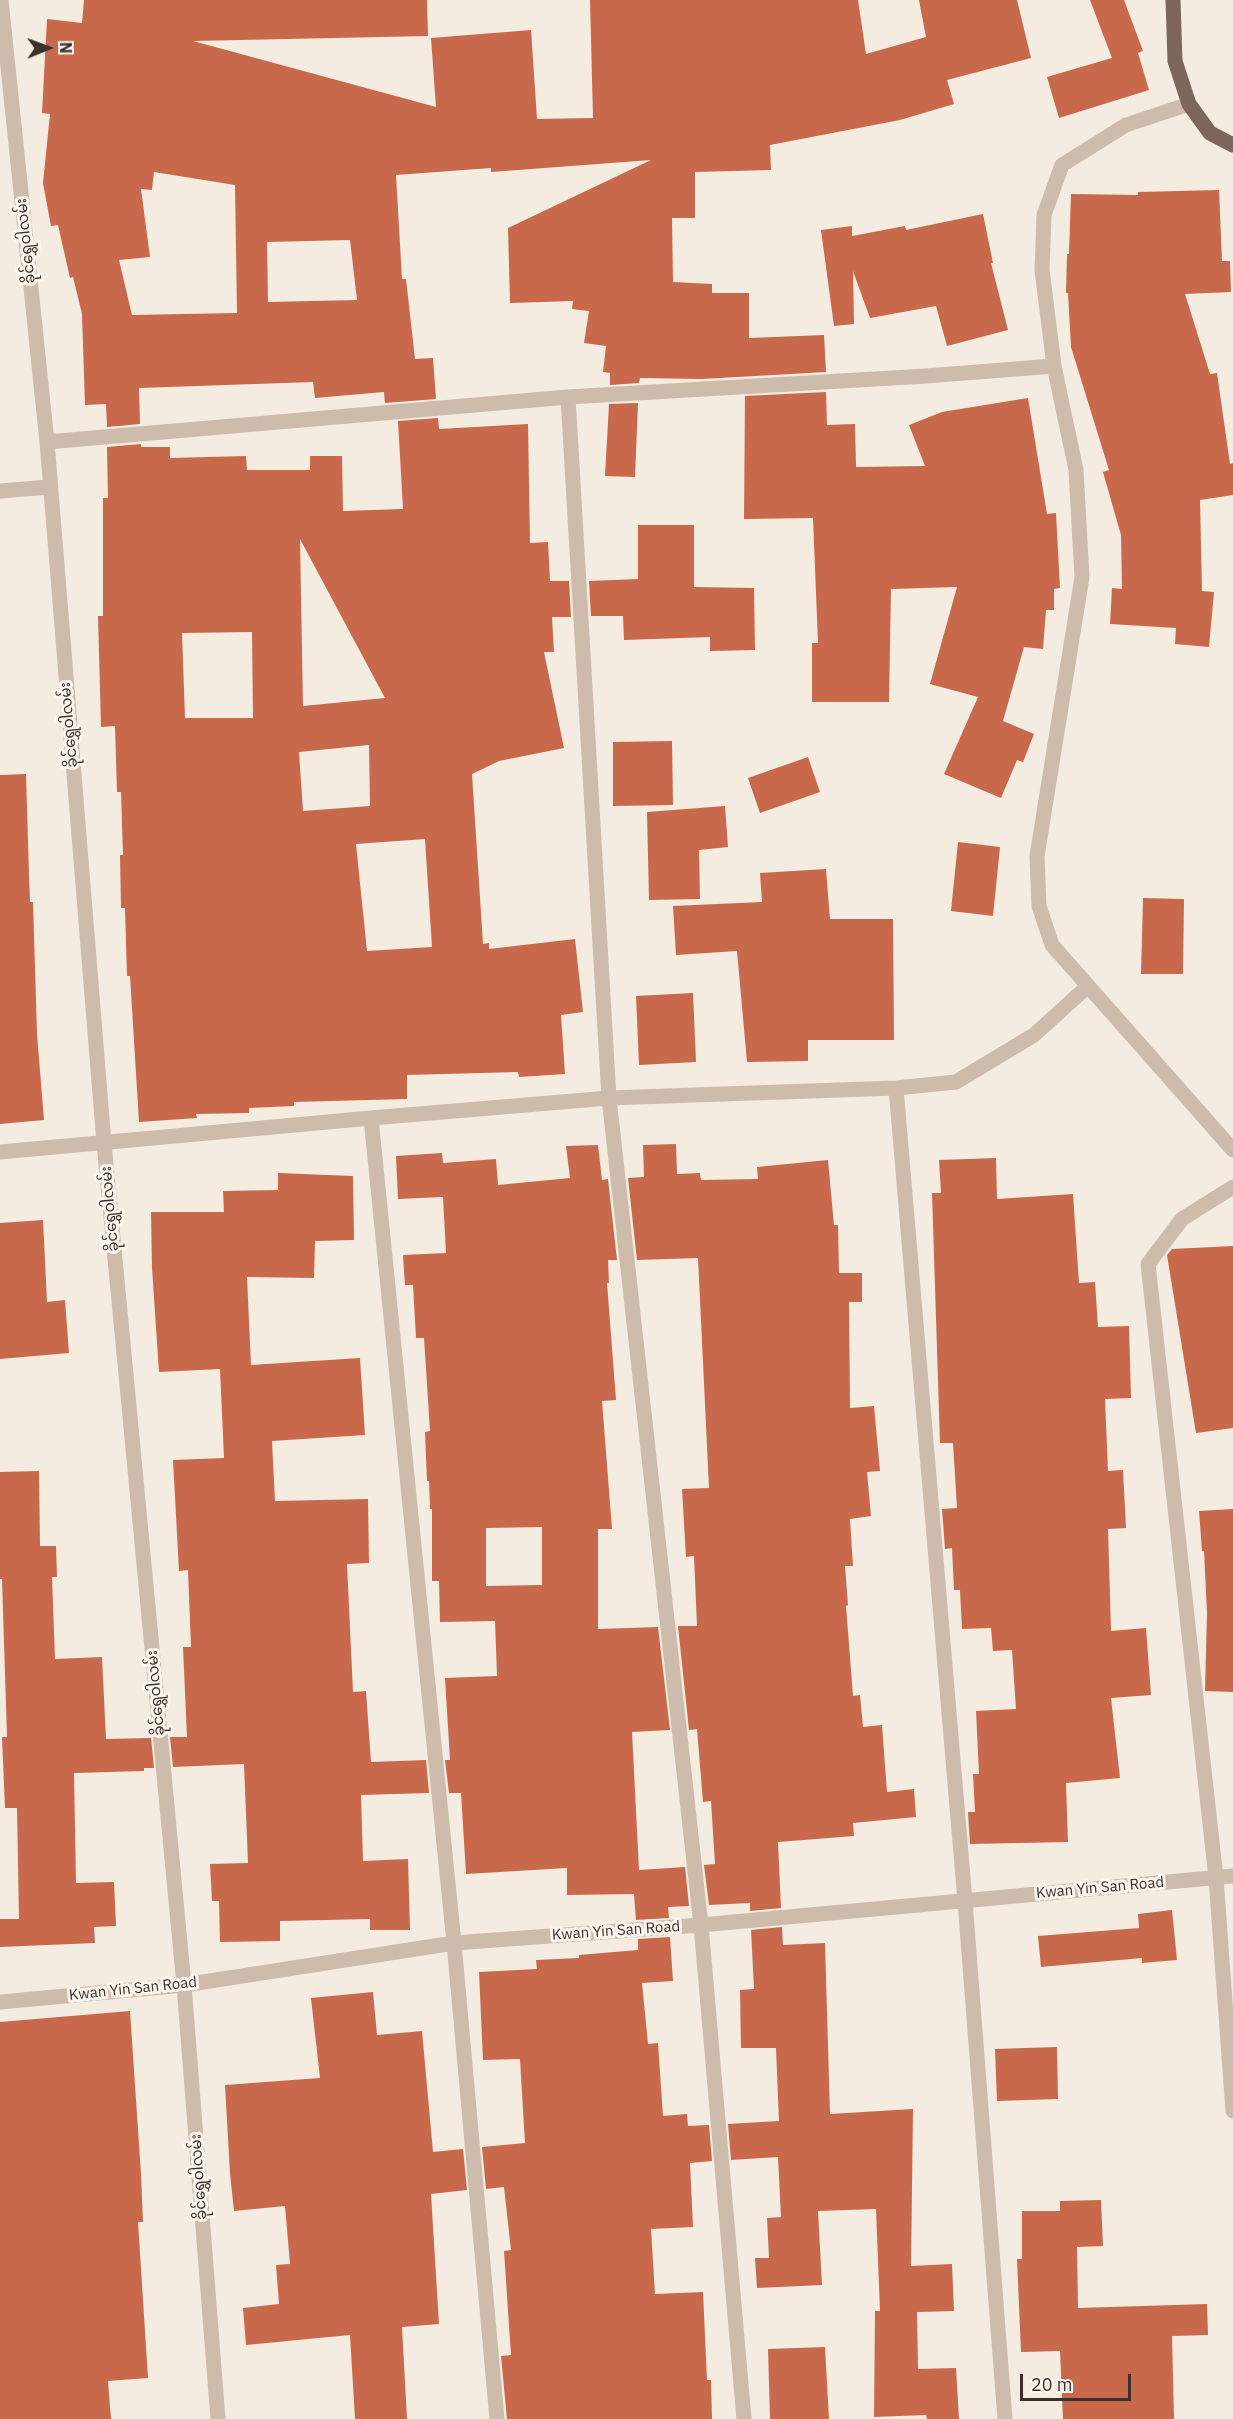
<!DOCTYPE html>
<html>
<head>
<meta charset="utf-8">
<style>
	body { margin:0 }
	#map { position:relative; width:1233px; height:2419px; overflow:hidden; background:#f4ebe1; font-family:"IBM Plex Sans",sans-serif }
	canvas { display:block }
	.north { position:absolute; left:18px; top:18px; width:60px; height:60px; -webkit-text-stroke:4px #fbf5ee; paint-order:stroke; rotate:89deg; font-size:16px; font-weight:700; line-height:24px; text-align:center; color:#3b302b }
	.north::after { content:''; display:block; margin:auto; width:21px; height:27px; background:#3b302b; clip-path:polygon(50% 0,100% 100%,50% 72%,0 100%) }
	.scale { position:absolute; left:1020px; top:2374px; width:111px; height:27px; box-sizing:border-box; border:3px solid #3b302b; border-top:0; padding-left:8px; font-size:18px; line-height:21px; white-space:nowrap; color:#3b302b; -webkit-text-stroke:4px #fbf5ee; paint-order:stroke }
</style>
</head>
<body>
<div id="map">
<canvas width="1233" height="2419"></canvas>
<div class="north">N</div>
<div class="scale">20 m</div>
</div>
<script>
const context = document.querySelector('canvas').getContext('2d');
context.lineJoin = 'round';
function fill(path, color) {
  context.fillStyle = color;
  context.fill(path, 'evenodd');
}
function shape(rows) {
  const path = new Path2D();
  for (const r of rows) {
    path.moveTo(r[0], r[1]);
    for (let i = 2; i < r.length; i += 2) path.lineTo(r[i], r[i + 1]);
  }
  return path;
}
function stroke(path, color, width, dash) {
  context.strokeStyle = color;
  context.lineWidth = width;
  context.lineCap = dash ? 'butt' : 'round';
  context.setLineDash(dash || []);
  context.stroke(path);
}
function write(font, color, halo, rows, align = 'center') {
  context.font = font + ' "IBM Plex Sans","Noto Sans Myanmar",sans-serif';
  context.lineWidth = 6;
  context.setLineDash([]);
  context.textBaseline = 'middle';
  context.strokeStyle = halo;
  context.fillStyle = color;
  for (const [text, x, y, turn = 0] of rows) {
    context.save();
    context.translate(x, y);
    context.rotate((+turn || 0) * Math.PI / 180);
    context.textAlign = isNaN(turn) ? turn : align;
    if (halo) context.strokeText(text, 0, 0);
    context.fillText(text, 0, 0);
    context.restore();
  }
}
const building = shape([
	[84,0,427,0,428,36,193,41,436,107,431,38,531,30,537,119,593,118,590,0,858,0,866,54,926,37,919,0,1017,0,1031,58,947,80,954,104,900,120,770,145,771,170,695,172,695,218,672,218,673,282,712,284,712,293,749,293,749,338,824,335,826,372,702,379,640,378,639,383,610,385,610,373,603,372,606,346,584,343,589,311,572,309,573,301,510,303,508,228,651,160,491,172,491,168,396,175,402,279,406,279,415,359,433,358,436,399,385,403,384,392,315,398,313,382,139,388,140,424,107,427,106,404,85,405,82,314,73,277,70,278,58,225,51,226,43,183,50,114,42,113,47,19,82,23],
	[154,172,235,185,237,313,132,315,119,260,150,257,141,189,152,190],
	[350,240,357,300,268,302,267,242],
	[1090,0,1124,0,1143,51,1138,53,1149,90,1059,118,1047,77,1112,58],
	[1219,190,1222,261,1230,261,1231,292,1185,294,1210,374,1217,373,1230,464,1233,463,1233,495,1200,500,1202,591,1214,592,1209,647,1175,644,1176,628,1110,624,1112,588,1122,589,1121,535,1103,472,1109,470,1071,347,1068,293,1066,293,1067,254,1069,254,1071,194,1138,195,1138,192],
	[983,214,993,263,991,263,1008,330,947,346,936,306,870,318,853,271,854,324,834,326,821,230,852,226,852,236,905,226,906,230],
	[826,392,827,425,855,424,856,467,925,466,909,425,942,412,1028,398,1047,514,1056,513,1060,588,1054,589,1054,610,1046,610,1043,649,1024,647,1003,721,1034,734,1023,762,1017,760,1001,798,944,774,978,697,930,684,957,587,891,589,889,702,812,702,812,643,818,643,813,518,744,519,745,396],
	[638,403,635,477,605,476,609,404],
	[438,418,439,429,528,424,530,543,548,542,550,581,569,581,571,617,552,617,554,652,544,652,564,748,499,761,472,774,483,944,489,943,489,949,575,939,583,1012,561,1015,565,1074,519,1077,518,1072,407,1075,407,1099,294,1102,294,1106,249,1108,249,1113,196,1114,197,1118,139,1122,130,976,127,976,125,908,121,908,120,855,123,855,121,792,117,792,115,726,101,727,98,616,103,616,103,498,108,498,107,447,141,444,141,447,170,447,170,458,246,456,247,470,310,470,310,456,342,456,343,511,403,509,398,421],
	[300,539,385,698,303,706],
	[252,632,253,718,185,718,182,633],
	[369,745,370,806,303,811,299,752],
	[425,839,432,947,367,951,356,844],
	[638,525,694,525,694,587,754,588,755,650,710,651,710,637,624,640,623,616,591,616,589,581,638,579],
	[672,741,673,805,613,806,613,742],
	[808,757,820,792,760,813,748,778],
	[26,774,29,875,30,902,33,902,37,1034,44,1120,0,1124,0,775],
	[725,806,728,847,699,850,700,899,649,900,647,812],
	[958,842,1000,847,993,916,951,911],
	[826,869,830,919,893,919,894,1040,808,1040,808,1061,747,1062,737,951,676,955,673,906,762,902,760,873],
	[1143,898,1184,899,1183,974,1141,974],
	[693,993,696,1062,639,1065,636,996],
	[676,1144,677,1174,700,1173,701,1180,758,1179,757,1167,828,1160,834,1225,838,1225,839,1273,862,1273,862,1302,849,1302,850,1408,874,1406,880,1471,867,1472,871,1516,850,1519,853,1566,845,1566,848,1605,846,1606,853,1696,860,1695,863,1727,882,1725,887,1792,914,1789,916,1817,853,1823,854,1836,778,1842,781,1908,750,1911,750,1903,709,1905,704,1865,715,1864,711,1801,703,1802,697,1729,689,1730,678,1626,697,1626,694,1556,686,1557,682,1489,709,1488,698,1258,637,1260,628,1178,644,1177,643,1145],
	[598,1145,602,1180,608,1179,617,1260,608,1260,609,1283,607,1283,616,1400,602,1401,612,1529,598,1529,598,1629,658,1627,670,1730,632,1732,639,1870,685,1867,689,1906,668,1907,669,1918,636,1920,634,1894,567,1895,567,1868,466,1874,461,1793,449,1793,445,1760,450,1760,445,1678,497,1676,495,1621,440,1622,439,1581,432,1581,432,1509,430,1509,429,1481,427,1481,425,1432,430,1431,424,1338,416,1338,413,1285,405,1285,403,1255,446,1253,443,1197,398,1199,396,1156,442,1153,443,1163,496,1159,498,1185,570,1178,566,1146],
	[542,1527,542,1585,486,1586,486,1528],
	[996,1158,997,1199,1073,1194,1079,1283,1095,1282,1098,1327,1129,1326,1131,1398,1105,1399,1108,1471,1123,1470,1126,1528,1108,1529,1111,1631,1146,1628,1151,1695,1111,1698,1120,1778,1066,1783,1068,1842,970,1844,968,1812,975,1812,973,1774,979,1774,976,1711,1016,1709,1012,1650,993,1651,991,1628,962,1629,960,1590,954,1590,952,1548,945,1549,942,1509,957,1508,953,1443,940,1443,932,1193,941,1193,939,1160],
	[278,1173,353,1176,354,1240,315,1241,314,1278,247,1277,251,1365,360,1358,365,1435,272,1441,275,1501,368,1499,369,1563,347,1564,353,1692,366,1691,371,1762,426,1760,429,1793,361,1795,363,1861,408,1859,410,1930,370,1930,370,1919,280,1921,280,1941,220,1942,219,1901,212,1901,210,1864,248,1863,244,1764,173,1767,170,1737,187,1737,183,1647,191,1647,188,1570,179,1571,173,1460,224,1458,220,1369,159,1372,152,1268,151,1212,224,1212,223,1191,278,1190],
	[43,1220,47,1302,65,1300,69,1353,0,1359,0,1223],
	[1233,1246,1233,1428,1196,1433,1167,1255,1172,1249],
	[39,1471,40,1546,56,1546,57,1577,52,1577,55,1659,102,1657,106,1739,151,1738,154,1768,144,1768,144,1771,74,1773,76,1883,114,1882,116,1926,94,1927,95,1943,0,1947,0,1919,19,1919,17,1808,5,1808,2,1737,7,1737,2,1579,0,1579,0,1472],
	[1233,1509,1233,1692,1205,1691,1207,1613,1204,1551,1202,1551,1199,1511],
	[1172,1910,1177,1960,1142,1963,1142,1958,1041,1967,1038,1936,1139,1928,1138,1914],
	[782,1927,783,1945,825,1943,830,2114,913,2109,911,2266,952,2264,954,2311,917,2312,918,2369,956,2368,959,2419,927,2419,926,2415,874,2417,875,2311,880,2311,876,2209,818,2211,822,2285,757,2288,755,2258,769,2258,767,2218,781,2217,778,2157,731,2160,728,2124,779,2121,776,2048,741,2048,740,1990,754,1989,751,1930],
	[670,1937,673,1981,642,1983,648,2044,658,2043,663,2116,687,2114,688,2126,709,2125,712,2161,690,2163,693,2227,651,2229,655,2294,703,2292,707,2380,711,2380,712,2419,507,2419,501,2356,511,2355,504,2251,511,2250,504,2187,486,2189,482,2147,525,2143,520,2059,483,2060,479,1972,537,1969,536,1960,579,1958,579,1955,638,1950,638,1939],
	[373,1992,377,2035,422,2031,433,2152,463,2149,467,2190,431,2194,439,2324,402,2327,407,2419,355,2419,350,2335,246,2345,243,2308,279,2304,276,2265,290,2264,285,2206,234,2211,230,2173,225,2085,320,2078,311,1998],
	[130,2011,141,2174,143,2222,138,2222,148,2378,108,2381,111,2419,0,2419,0,2022],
	[1057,2047,1058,2099,997,2101,995,2049],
	[1101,2200,1103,2246,1077,2247,1078,2308,1207,2304,1208,2335,1172,2336,1174,2419,1063,2419,1060,2351,1021,2352,1017,2259,1022,2259,1022,2211,1060,2211,1060,2201],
	[825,2347,829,2419,770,2419,768,2349]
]);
const minor = shape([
	[1,0,47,442,104,1143,184,1985,218,2419],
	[1189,104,1126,125,1062,165,1044,215,1042,270,1054,366,1076,470,1082,577,1037,856,1039,906,1052,945,1233,1150],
	[568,397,609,1098,701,1925,744,2419],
	[47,442,568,397,926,376,1054,366],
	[0,491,49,487],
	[896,1088,965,1901,1005,2419],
	[371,1118,454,1943,497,2419],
	[0,1152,371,1118,609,1098,896,1088,956,1082,1034,1035,1088,986],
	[1233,1187,1182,1219,1148,1264,1216,1878,1233,2111],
	[0,2002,184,1985,454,1943,701,1925,1233,1876]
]);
const major = shape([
	[1173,0,1175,61,1189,104,1210,133,1233,145]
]);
const streetNames = [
	["ခိုင်ရွှေဝါလမ်း",26,241,-96],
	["ခိုင်ရွှေဝါလမ်း",69,725,-95],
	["ခိုင်ရွှေဝါလမ်း",110,1209,-95],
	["ခိုင်ရွှေဝါလမ်း",156,1693,-95],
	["Kwan Yin San Road",1100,1888,-5],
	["Kwan Yin San Road",616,1931,-4],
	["Kwan Yin San Road",133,1989,-6],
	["ခိုင်ရွှေဝါလမ်း",199,2177,-94]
];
fill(building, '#c8694b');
stroke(minor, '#cdbbac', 15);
stroke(major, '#7d675c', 15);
write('15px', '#3b302b', '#fbf5ee', streetNames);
</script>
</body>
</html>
